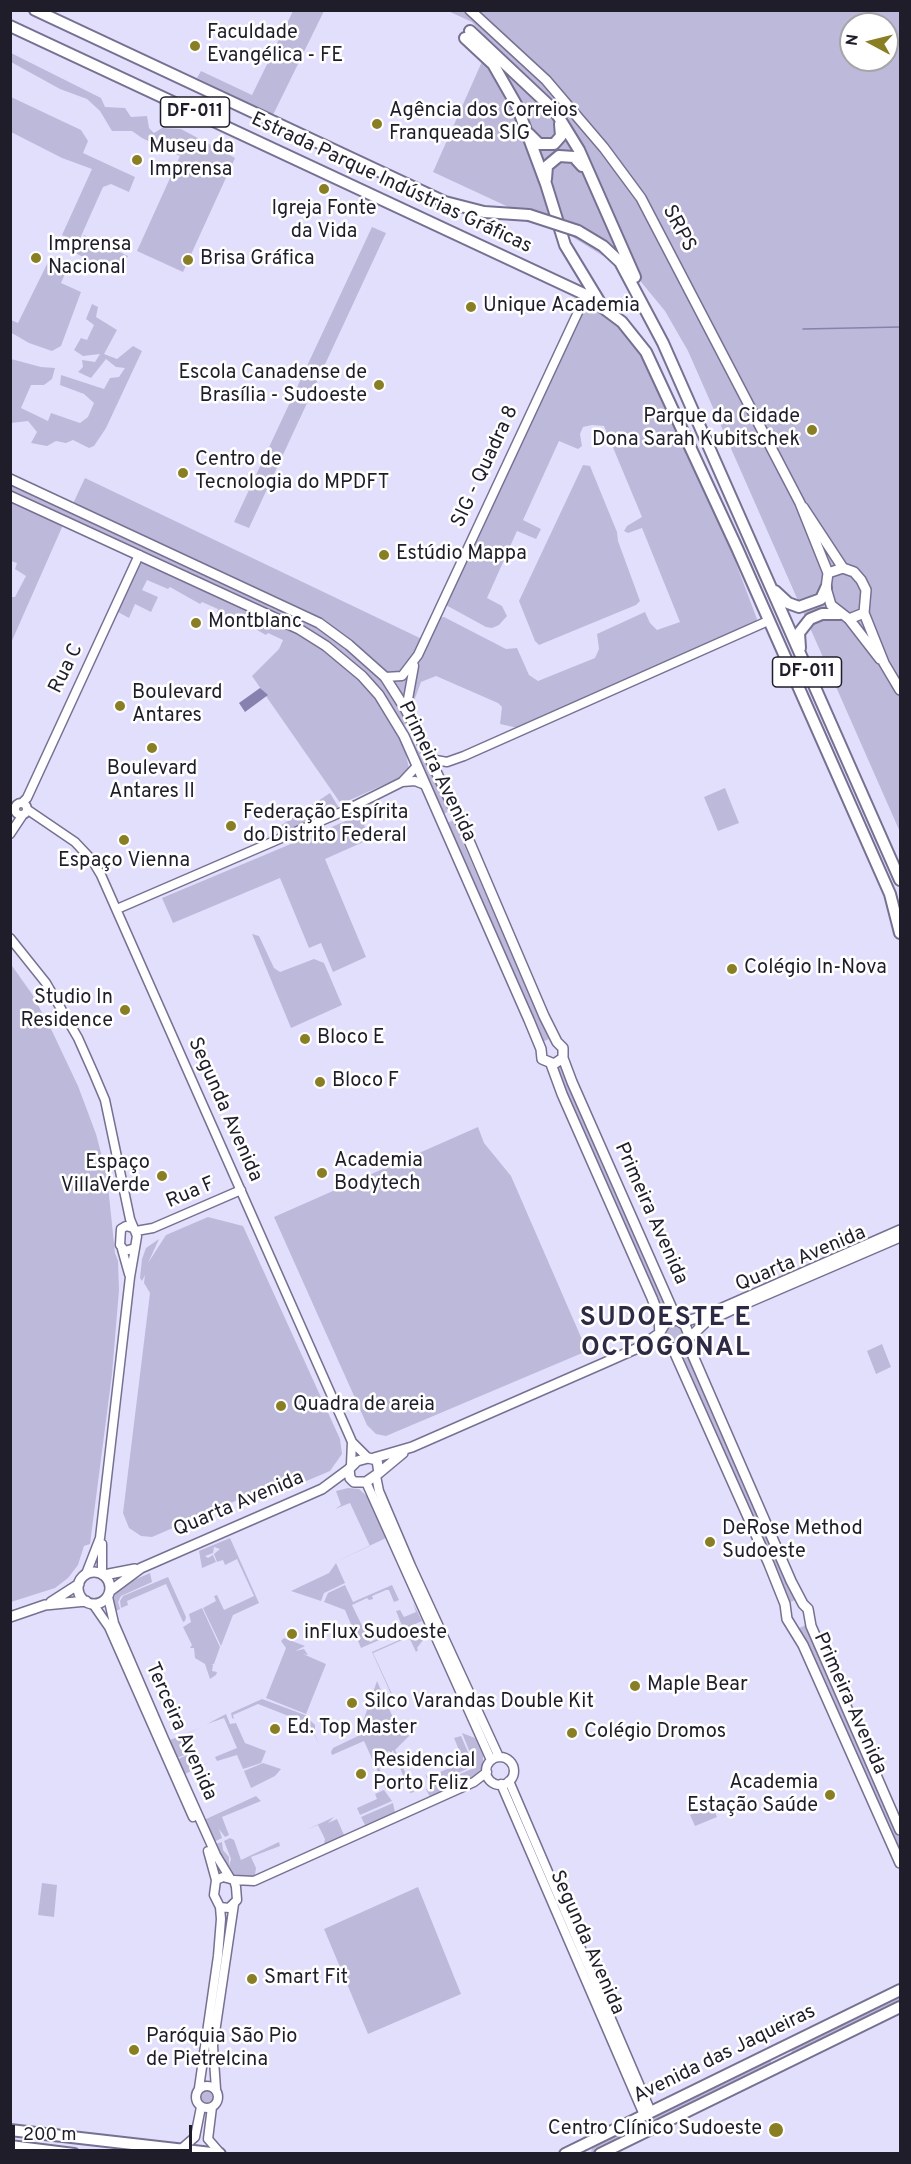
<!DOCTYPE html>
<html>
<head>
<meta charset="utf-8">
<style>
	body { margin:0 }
	#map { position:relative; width:911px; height:2164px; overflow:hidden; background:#e2dffc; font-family:Overpass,sans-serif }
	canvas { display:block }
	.frame { position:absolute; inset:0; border:12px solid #1f1d2a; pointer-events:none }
	.north { position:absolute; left:839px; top:12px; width:60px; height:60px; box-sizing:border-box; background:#fff; border:2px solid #a5a5aa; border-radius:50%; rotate:277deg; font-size:16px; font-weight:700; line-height:24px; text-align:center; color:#1f1d2a }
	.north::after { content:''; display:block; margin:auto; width:21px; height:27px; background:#8a7e25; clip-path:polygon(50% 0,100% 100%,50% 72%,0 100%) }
	.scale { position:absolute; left:12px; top:2125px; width:180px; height:27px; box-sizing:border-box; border:3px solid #1f1d2a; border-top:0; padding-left:8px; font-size:18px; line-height:21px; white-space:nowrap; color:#1f1d2a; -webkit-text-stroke:4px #fff; paint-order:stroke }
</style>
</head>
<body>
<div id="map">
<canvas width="911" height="2164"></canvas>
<div class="frame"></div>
<div class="north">N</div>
<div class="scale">200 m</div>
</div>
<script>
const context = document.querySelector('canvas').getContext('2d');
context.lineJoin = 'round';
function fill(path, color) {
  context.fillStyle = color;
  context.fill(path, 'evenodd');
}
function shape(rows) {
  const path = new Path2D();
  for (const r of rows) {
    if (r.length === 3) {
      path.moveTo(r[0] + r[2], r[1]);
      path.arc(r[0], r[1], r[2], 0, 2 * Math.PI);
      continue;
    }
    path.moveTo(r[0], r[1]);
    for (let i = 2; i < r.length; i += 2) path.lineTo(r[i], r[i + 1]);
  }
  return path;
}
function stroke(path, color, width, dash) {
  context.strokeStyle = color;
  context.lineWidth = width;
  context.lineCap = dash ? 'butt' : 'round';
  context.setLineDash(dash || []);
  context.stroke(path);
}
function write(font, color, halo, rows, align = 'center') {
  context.font = font + ' Overpass,sans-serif';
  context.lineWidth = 5;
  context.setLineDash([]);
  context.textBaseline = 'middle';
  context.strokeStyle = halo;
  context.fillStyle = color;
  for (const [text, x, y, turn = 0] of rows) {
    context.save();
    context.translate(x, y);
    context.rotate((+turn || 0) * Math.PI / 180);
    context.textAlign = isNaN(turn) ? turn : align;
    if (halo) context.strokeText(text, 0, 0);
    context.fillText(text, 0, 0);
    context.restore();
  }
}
const green = shape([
	[293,11,324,11,273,115,197,78,201,71,252,95],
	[448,11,900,11,900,832,688,351,665,311,637,277,571,236,433,172,484,57,485,38,479,30,472,22],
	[851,24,887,24,887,60,851,60],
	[11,53,101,98,105,107,125,108,131,117,147,116,149,128,154,133,162,128,181,129,235,158,183,272,137,251,180,156,142,138,132,131,112,131,100,111,87,99,60,89,11,62],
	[11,97,81,130,88,141,83,153,135,177,129,192,111,184,103,187,78,243,62,235,92,169,62,158,11,132],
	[372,227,386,233,249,528,234,522],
	[84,235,128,256,119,274,75,253],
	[49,260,67,269,61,283,81,292,61,346,52,351,29,343,10,332,11,320,18,323],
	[92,304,98,307,96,317,117,330,104,354,117,359,133,346,142,351,106,428,94,446,89,448,73,440,66,443,56,441,47,446,31,443,37,432,28,421,11,423,11,359,41,367,55,368,52,379,44,385,31,385,21,408,48,421,51,413,80,423,88,417,94,403,84,394,60,385,61,375,104,389,110,378,119,377,125,368,116,367,106,359,91,378,78,372,83,367,82,360,95,362,100,354,83,356,74,350,81,338,87,340,94,325,86,319],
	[588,305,604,314,621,329,647,363,731,550,757,619,755,624,518,728,500,724,502,707,498,703,436,676,421,682,414,701,417,711,412,713,409,708,416,665,438,618,444,617,506,649,517,648,529,675,538,681,595,658,599,649,597,634,645,612,650,623,657,630,680,622,642,528,628,533,624,531,627,526,642,517,604,426,592,425,583,427,580,434,582,446,578,449,559,441,523,520,541,529,536,539,517,531,487,598,502,606,507,616,499,625,492,628,486,627,444,604,584,307],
	[583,465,590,466,617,532,618,541,640,601,636,605,539,645,535,641,519,601],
	[85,478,424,640,404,697,407,723,400,728,410,773,341,804,252,676,279,649,283,640,268,633,266,635,234,617,233,620,217,612,218,609,202,602,200,604,170,587,168,589,147,580,142,590,158,597,151,612,135,604,129,618,118,612,145,553,11,491,11,482,70,510],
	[11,503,63,525,11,643,11,597,15,597,26,576,15,569,17,563,11,561],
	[408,733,431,772,448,810,446,813,444,813,429,782],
	[725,788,739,823,718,831,704,797],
	[330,793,339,808,285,831,280,826],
	[360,815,370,839,325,859,366,957,333,972,321,943,309,948,280,878,173,923,162,898],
	[453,820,549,1039,542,1042,446,824],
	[252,934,259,936,274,968,280,972,314,959,324,963,342,1005,291,1028],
	[10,963,32,994,52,1031,78,1086,96,1134,107,1176,115,1253,118,1261,119,1290,112,1374,90,1544,84,1546,78,1565,68,1578,55,1588,11,1602],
	[560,1064,669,1313,662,1316,553,1067],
	[478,1127,484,1143,511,1176,587,1351,386,1436,376,1434,367,1425,274,1217],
	[208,1217,243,1226,340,1439,342,1454,330,1471,278,1493,263,1489,152,1537,141,1536,129,1528,123,1513,150,1293,144,1283,145,1275,142,1281,140,1278,142,1259,146,1248,159,1239,148,1263,166,1235],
	[673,1321,680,1325,684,1335,682,1343,672,1345,666,1338,664,1328],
	[882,1344,891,1367,876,1374,867,1351],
	[686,1351,795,1600,788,1603,679,1354],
	[348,1488,359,1489,369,1498,386,1538,331,1564,370,1546,350,1503,335,1509,341,1505,336,1491],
	[230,1538,259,1603,233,1615,221,1646,203,1608,216,1601,214,1596,217,1595,224,1610,254,1596,237,1559,225,1565,223,1560,217,1562,214,1554,220,1549,214,1547,213,1553,205,1556,208,1558,213,1555,216,1562,202,1568,199,1551],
	[336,1563,345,1583,324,1593,321,1601,291,1591,329,1573],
	[150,1573,152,1582,121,1596,118,1602,120,1609,114,1612,113,1600,117,1590,125,1584],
	[168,1577,186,1617,185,1621,183,1622,166,1584,127,1601,128,1605,121,1608,120,1601,123,1596],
	[345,1585,353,1602,392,1585,399,1600,394,1602,389,1590,386,1590,372,1596,373,1599,369,1600,367,1598,352,1605,370,1642,384,1636,383,1633,387,1631,389,1634,403,1628,396,1611,400,1610,404,1617,416,1612,413,1603,422,1621,361,1648,345,1610,324,1602,328,1593],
	[202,1608,220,1647,214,1664,211,1665,213,1665,212,1671,217,1672,216,1675,210,1679,205,1664,195,1658,194,1648,190,1648,192,1645,183,1627,191,1622,189,1614],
	[806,1625,900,1839,900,1857,799,1628],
	[427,1628,429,1632,417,1648,418,1650,416,1652,409,1637,373,1653,392,1694,391,1694,372,1652,415,1633,419,1641,415,1633],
	[284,1638,305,1646,295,1651,304,1649,308,1655,303,1654,326,1664,306,1714,266,1698,286,1648,281,1641],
	[377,1681,401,1736,410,1735,395,1750,414,1792,410,1793,393,1750,391,1753,389,1751,374,1757,388,1787,386,1790,364,1741,332,1755,331,1752,333,1748,358,1736],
	[262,1699,305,1715,315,1725,315,1735,319,1744,309,1724,258,1704,233,1715,234,1719,232,1718,231,1713],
	[226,1714,230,1724,236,1723,245,1743,266,1751,261,1763,243,1769,237,1755,217,1761,215,1757,237,1748,224,1718,207,1724],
	[202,1727,186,1734,192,1752,177,1758,170,1740],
	[462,1733,475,1738,483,1755,483,1770,479,1775,430,1797,426,1789,476,1767],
	[461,1736,474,1766,430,1785,425,1774,428,1777,464,1762,454,1738],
	[192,1753,194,1757,191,1760,195,1759,200,1766,208,1763,185,1774,178,1759],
	[263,1763,281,1769,275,1776,251,1788,244,1771],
	[384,1790,392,1801,360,1815,357,1808,377,1799,375,1794],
	[256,1796,261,1801,222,1817,229,1835,225,1837,219,1829,222,1838,214,1842,204,1820],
	[393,1803,395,1813,365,1825,361,1817],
	[712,1805,717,1817,695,1826,690,1815],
	[334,1817,328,1823,337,1819,344,1835,324,1844,325,1839,318,1825,306,1830],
	[230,1838,234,1840,241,1860,279,1842,280,1846,251,1857,256,1868,255,1875,246,1879,235,1878,215,1844,222,1842,223,1850,229,1857,229,1866,231,1859,224,1841],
	[42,1883,57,1885,54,1917,38,1915],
	[418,1887,461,1994,368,2034,324,1929],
	[900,1993,900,2003,791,2055,792,2049,827,2029],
	[771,2058,771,2064,736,2084,591,2153,592,2148,633,2124],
	[206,2097,9]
]);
const water = shape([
	[260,688,268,695,245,712,239,703]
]);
const stream = shape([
	[803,329,900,327]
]);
const tertiary = shape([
	[385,677,402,676,418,655,586,295],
	[406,710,414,666],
	[430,759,447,762,464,756,768,621],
	[402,782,415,781,425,785],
	[21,809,6],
	[22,803,27,798,139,555],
	[28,810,75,842,92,860,101,875,349,1435,352,1442,368,1458],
	[10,834,22,816],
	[117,909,344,811,402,782,417,766],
	[10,938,46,983,78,1038,94,1074,105,1100,130,1219,137,1236,135,1248,125,1251,120,1245,121,1229,126,1226,133,1228],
	[136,1231,153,1228,241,1190],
	[122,1249,129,1274],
	[351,1465,352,1442],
	[376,1476,379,1491,411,1566,499,1757],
	[366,1482,491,1760],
	[102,1573,102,1544],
	[86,1574,100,1538,130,1277,135,1248],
	[108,1597,114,1623,164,1739,216,1855,230,1878],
	[93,1604,109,1627,193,1817],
	[500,1771,14],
	[509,1781,651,2112],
	[501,1784,644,2115],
	[208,1851,216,1880],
	[223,1877,234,1880,236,1887,237,1900,229,1908,220,1907,214,1895,216,1880,223,1877],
	[234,1880,254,1881,474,1782,487,1772],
	[207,2097,11],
	[199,2088,218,1956,221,1919,220,1907],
	[216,2089,213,2046,234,1904],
	[212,2107,208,2139,221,2154],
	[180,2150,195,2137,201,2107]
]);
const secondary = shape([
	[470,10,546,80,604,148,641,198,800,503,828,573,826,588,831,605,849,619,864,613],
	[10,479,319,623,349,645,385,677,406,710,430,759,467,836,544,1016,557,1042,563,1048,563,1058,572,1082,677,1320],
	[10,496,299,629,326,646,362,676,379,695,404,736,529,1020,541,1049,542,1059,554,1064,563,1058],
	[803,507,843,568],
	[828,573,843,568,854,572,861,580,866,590,864,613,884,663,900,690],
	[849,619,880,659],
	[551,1064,562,1094,652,1298,659,1316,660,1337,661,1341,668,1348,678,1348,685,1344,689,1335,685,1325,677,1320,666,1322,660,1332],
	[683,1322,704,1316,900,1230],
	[688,1339,706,1322,742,1305,900,1237],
	[687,1342,791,1581,803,1604,808,1609,811,1626,900,1830],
	[673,1349,769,1564,785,1604,787,1619,803,1645,900,1863],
	[368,1458,377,1460,379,1473,366,1482,354,1482,350,1478,349,1469,357,1461,368,1458],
	[374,1458,412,1447,604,1363,640,1347,660,1333],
	[379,1473,403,1453],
	[94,1588,16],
	[104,1575,135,1569],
	[110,1591,141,1568,322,1489,349,1469],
	[51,1602,79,1584],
	[10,1617,45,1605,86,1601]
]);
const primary = shape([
	[35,10,445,202,484,212,529,215],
	[10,26,586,295,622,322,646,352,737,548,890,894,900,933],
	[470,31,555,111,579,150,635,277],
	[465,38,493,64,517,106,546,184,565,245,599,301],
	[529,134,539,144,554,144,561,136,560,124],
	[546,179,547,166,559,156,574,157,582,166],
	[578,231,603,246,620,262,663,343,900,880],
	[775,591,788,603,799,607,821,599,826,588],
	[800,648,799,633,810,619,822,614,840,614],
	[10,2130,220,2154],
	[10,2146,74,2154],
	[565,2154,900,1990],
	[600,2154,900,2007]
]);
const primaryBridge = shape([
	[529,215,578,231]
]);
const markers = [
	[195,46,6,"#8a7e25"],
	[377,124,6,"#8a7e25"],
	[137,160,6,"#8a7e25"],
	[324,189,6,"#8a7e25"],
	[36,258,6,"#8a7e25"],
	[188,260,6,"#8a7e25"],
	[471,307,6,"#8a7e25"],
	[379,385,6,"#8a7e25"],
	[812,430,6,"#8a7e25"],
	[183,473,6,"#8a7e25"],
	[384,555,6,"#8a7e25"],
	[196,623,6,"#8a7e25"],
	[120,706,6,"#8a7e25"],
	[152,748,6,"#8a7e25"],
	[231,826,6,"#8a7e25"],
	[124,840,6,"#8a7e25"],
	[732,969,6,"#8a7e25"],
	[125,1010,6,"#8a7e25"],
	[305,1039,6,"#8a7e25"],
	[320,1082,6,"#8a7e25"],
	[322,1173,6,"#8a7e25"],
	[162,1176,6,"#8a7e25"],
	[281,1406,6,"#8a7e25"],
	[710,1542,6,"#8a7e25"],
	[292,1634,6,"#8a7e25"],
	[635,1686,6,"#8a7e25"],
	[352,1703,6,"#8a7e25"],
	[275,1729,6,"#8a7e25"],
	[572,1733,6,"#8a7e25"],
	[361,1774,6,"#8a7e25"],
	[830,1795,6,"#8a7e25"],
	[252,1979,6,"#8a7e25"],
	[134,2050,6,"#8a7e25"],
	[776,2130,8,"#8a7e25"]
];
const shields = [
	[195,112,69],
	[807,672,69]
];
const shieldNames = [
	["DF-011",195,112],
	["DF-011",807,672]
];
const poiNames = [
	["Faculdade",207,34],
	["Evangélica - FE",207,57],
	["Agência dos Correios",389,112],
	["Franqueada SIG",389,135],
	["Museu da",149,148],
	["Imprensa",149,171],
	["Igreja Fonte",324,210,"center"],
	["da Vida",324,233,"center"],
	["Imprensa",48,246],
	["Nacional",48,269],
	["Brisa Gráfica",200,260],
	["Unique Academia",483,307],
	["Escola Canadense de",367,374,"right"],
	["Brasília - Sudoeste",367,397,"right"],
	["Parque da Cidade",800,418,"right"],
	["Dona Sarah Kubitschek",800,441,"right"],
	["Centro de",195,461],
	["Tecnologia do MPDFT",195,484],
	["Estúdio Mappa",396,555],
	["Montblanc",208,623],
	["Boulevard",132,694],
	["Antares",132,717],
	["Boulevard",152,770,"center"],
	["Antares II",152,793,"center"],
	["Federação Espírita",243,814],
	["do Distrito Federal",243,837],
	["Espaço Vienna",124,862,"center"],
	["Colégio In-Nova",744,969],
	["Studio In",113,999,"right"],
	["Residence",113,1022,"right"],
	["Bloco E",317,1039],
	["Bloco F",332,1082],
	["Academia",334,1162],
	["Bodytech",334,1185],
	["Espaço",150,1164,"right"],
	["VillaVerde",150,1187,"right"],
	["Quadra de areia",293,1406],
	["DeRose Method",722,1530],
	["Sudoeste",722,1553],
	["inFlux Sudoeste",304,1634],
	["Maple Bear",647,1686],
	["Silco Varandas Double Kit",364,1703],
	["Ed. Top Master",287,1729],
	["Colégio Dromos",584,1733],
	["Residencial",373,1762],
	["Porto Feliz",373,1785],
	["Academia",818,1784,"right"],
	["Estação Saúde",818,1807,"right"],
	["Smart Fit",264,1979],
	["Paróquia São Pio",146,2038],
	["de Pietrelcina",146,2061],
	["Centro Clínico Sudoeste",762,2130,"right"]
];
const streetNames = [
	["Estrada Parque Indústrias Gráficas",391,184,25],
	["SRPS",678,229,62],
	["SIG - Quadra 8",486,467,-65],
	["Rua C",67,669,-64],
	["Primeira Avenida",436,772,64],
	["Segunda Avenida",224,1110,66],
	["Rua F",191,1194,-23],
	["Primeira Avenida",650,1214,66],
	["Quarta Avenida",801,1260,-23],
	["Quarta Avenida",239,1505,-23],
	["Primeira Avenida",849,1704,66],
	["Terceira Avenida",180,1732,66],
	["Segunda Avenida",586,1943,66],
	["Avenida das Jaqueiras",725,2055,-26]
];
const districtNames = [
	["SUDOESTE E",666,1320],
	["OCTOGONAL",666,1350]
];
fill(green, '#bdb9db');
fill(water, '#8781af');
stroke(stream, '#8781af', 1.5);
stroke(tertiary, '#767192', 11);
stroke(secondary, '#767192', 12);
stroke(primary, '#767192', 14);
stroke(tertiary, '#fff', 8);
stroke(secondary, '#fff', 9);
stroke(primary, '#fff', 10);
stroke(primaryBridge, '#767192', 14, []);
stroke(primaryBridge, '#fff', 10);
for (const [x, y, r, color] of markers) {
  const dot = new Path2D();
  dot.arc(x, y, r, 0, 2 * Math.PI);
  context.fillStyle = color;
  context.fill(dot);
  stroke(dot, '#fff', 2);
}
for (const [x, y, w] of shields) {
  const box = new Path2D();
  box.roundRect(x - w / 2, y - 15, w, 30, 4.5);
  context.fillStyle = '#fff';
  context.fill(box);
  stroke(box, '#1f1d2a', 1.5);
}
write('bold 18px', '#1f1d2a', null, shieldNames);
write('20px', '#1f1d2a', '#fff', poiNames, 'left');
write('20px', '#1f1d2a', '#fff', streetNames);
context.letterSpacing = '1.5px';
write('bold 26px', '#2e2a46', '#fff', districtNames);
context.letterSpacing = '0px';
</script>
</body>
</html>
